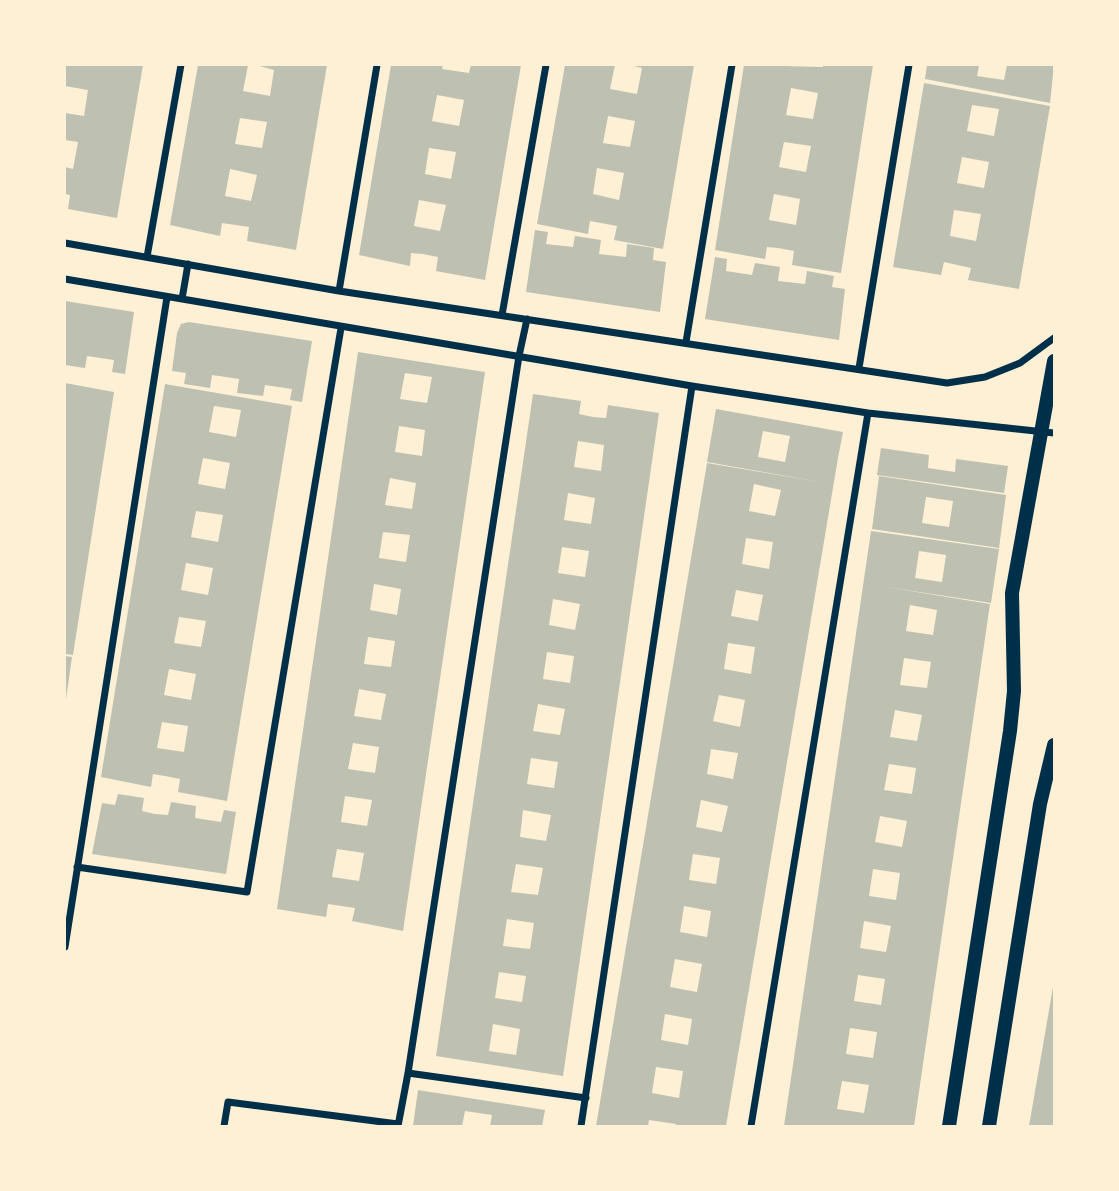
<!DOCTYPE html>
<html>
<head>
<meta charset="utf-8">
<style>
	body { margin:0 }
	#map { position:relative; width:1119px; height:1191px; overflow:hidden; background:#fdf0d5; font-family:"DM Sans",sans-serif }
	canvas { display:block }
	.frame { position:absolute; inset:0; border:66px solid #fdf0d5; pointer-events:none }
</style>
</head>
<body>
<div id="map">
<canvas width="1119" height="1191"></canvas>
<div class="frame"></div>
</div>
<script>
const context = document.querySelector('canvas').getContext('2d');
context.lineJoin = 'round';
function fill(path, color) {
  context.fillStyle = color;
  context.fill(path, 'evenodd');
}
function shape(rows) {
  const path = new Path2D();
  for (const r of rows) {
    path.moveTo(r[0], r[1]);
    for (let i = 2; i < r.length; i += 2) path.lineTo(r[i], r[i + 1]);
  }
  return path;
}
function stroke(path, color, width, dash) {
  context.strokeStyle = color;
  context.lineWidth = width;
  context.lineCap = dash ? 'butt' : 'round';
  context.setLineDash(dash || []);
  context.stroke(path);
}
const building = shape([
	[65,65,143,65,117,218,68,209,70,195,65,194,65,167,73,169,78,142,65,140,65,113,84,116,88,90,65,86],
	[198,65,248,65,243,91,270,96,274,70,256,65,327,65,296,250,247,241,249,227,222,223,220,236,170,225],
	[240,118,267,122,262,148,235,144],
	[230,169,257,175,251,201,225,196],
	[391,65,443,65,442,69,469,73,471,65,521,65,485,280,436,271,438,257,423,254,411,253,410,266,359,255],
	[437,95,464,100,459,126,432,121],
	[429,148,456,152,451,179,425,174],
	[419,200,446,205,440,231,414,226],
	[565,65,615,65,610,89,637,94,642,68,630,65,694,65,663,249,614,240,617,226,590,221,588,234,537,224],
	[608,116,635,121,630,147,603,143],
	[597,168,624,173,619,200,593,194],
	[744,65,823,67,823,65,873,65,841,273,792,265,794,251,778,248,767,247,765,259,715,250],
	[791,88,818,93,813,119,786,115],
	[784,142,811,146,806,172,779,167],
	[774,194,800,199,796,225,769,220],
	[927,65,979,65,977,76,1004,80,1007,65,1054,65,1050,103,925,79],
	[924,83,1050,106,1019,289,968,280,971,268,944,262,941,275,893,267],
	[972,105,999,109,994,136,967,131],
	[962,157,989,162,984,188,957,183],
	[954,210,981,214,976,241,950,236],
	[535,230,548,232,546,244,573,247,575,236,601,240,599,254,626,257,627,244,654,248,653,260,666,262,660,312,526,292],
	[715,257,727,259,726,271,752,275,755,263,780,267,778,281,805,284,807,271,834,276,832,287,845,289,839,340,705,319],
	[65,301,134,312,125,374,112,372,114,360,87,356,85,368,65,365],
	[189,322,312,341,302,402,290,400,292,389,265,385,263,396,237,393,239,379,212,375,210,388,184,384,186,373,172,371,177,333,181,324],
	[358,352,485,372,403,931,352,921,355,908,328,904,326,917,277,909],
	[405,373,432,377,427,403,400,399],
	[399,426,425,430,422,456,395,452],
	[390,478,416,483,412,509,385,505],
	[383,532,410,535,406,562,379,558],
	[374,584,401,589,397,615,370,610],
	[368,637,395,641,391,667,364,664],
	[359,689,386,694,381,720,354,716],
	[353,743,379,747,375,773,348,769],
	[345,796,372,800,367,826,341,822],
	[337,849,364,853,359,881,332,877],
	[65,383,114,392,73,655,65,654],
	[165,384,292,406,227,801,178,792,180,779,165,776,153,774,151,787,101,777],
	[214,406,241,410,236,437,209,432],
	[203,458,230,463,225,489,198,484],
	[196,511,223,515,218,542,191,537],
	[186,563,213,568,208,595,181,590],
	[179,617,206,621,201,647,174,643],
	[169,669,196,674,191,700,164,695],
	[162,722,188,726,184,752,157,748],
	[533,394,581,401,579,414,593,417,606,418,608,405,659,413,563,1076,436,1056],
	[578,441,604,445,601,471,574,467],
	[568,493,595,498,591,524,564,520],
	[562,547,589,551,585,577,558,573],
	[553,599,580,604,575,630,549,625],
	[547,652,574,656,570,683,543,679],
	[538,704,565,709,560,735,533,731],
	[531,758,558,762,554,788,527,784],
	[523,810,551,815,546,841,520,837],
	[516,864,543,868,538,895,511,892],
	[507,919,534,923,530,949,503,946],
	[499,972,526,976,522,1002,495,998],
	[493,1024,520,1029,516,1055,489,1051],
	[716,409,843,432,838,458,726,1126,676,1126,676,1124,649,1120,648,1126,596,1126,707,463,826,483,707,462],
	[763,431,790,436,785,462,758,457],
	[754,484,781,490,775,516,749,511],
	[746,538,773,542,769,569,742,564],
	[736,590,763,595,758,621,731,616],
	[728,643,755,647,751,674,724,669],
	[719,695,745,700,740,727,713,721],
	[711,749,738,753,733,779,707,774],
	[701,800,728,806,722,832,696,827],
	[693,854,720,858,716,884,689,880],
	[684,906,711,911,707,937,680,932],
	[675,959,702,964,697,992,670,987],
	[665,1014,692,1019,688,1045,661,1040],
	[656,1067,683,1071,679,1098,652,1093],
	[881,448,929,455,928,468,941,470,955,472,956,459,1008,466,1004,493,877,475],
	[879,476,1006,495,999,548,872,529],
	[926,497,953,501,949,527,922,523],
	[871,531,999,549,991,603,880,586,990,604,914,1126,784,1126],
	[919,551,946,555,942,582,915,578],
	[910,605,937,610,933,635,906,631],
	[904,658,931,662,927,688,900,685],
	[895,710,922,715,917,741,890,737],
	[889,764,916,768,912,794,884,790],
	[880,816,907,821,902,847,875,842],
	[873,869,900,873,896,900,869,896],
	[864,921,891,926,886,952,860,948],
	[858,975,885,979,881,1005,854,1001],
	[850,1028,877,1032,873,1058,846,1054],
	[842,1081,869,1085,864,1113,837,1109],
	[65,656,72,657,66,699,65,699],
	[118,794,144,798,142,811,155,814,168,815,171,802,196,806,195,818,221,822,224,810,236,812,226,874,92,854,102,803,115,805],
	[1053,987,1054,1126,1029,1126,1042,1051],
	[418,1090,545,1110,542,1126,490,1126,492,1115,465,1111,462,1126,413,1126]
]);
const minor = shape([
	[65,243,339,291,947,383,985,377,1020,363,1054,338],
	[147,257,181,65],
	[65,279,692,386,868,413,1054,433],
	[339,291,377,65],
	[182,299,188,264],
	[502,315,546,65],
	[686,342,732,65],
	[859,368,909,65],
	[77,867,247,892,341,328],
	[65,947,167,297],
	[408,1073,586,1098],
	[224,1126,228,1102,398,1124],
	[398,1126,408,1073,519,356,527,319],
	[581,1126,692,386],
	[751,1126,868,413]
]);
const secondary = shape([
	[949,1126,1010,731,1014,691,1012,593,1054,361],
	[989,1126,1040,804,1054,745]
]);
fill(building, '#bec0b2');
stroke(minor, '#003049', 7);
stroke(secondary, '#003049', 14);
</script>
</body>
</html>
